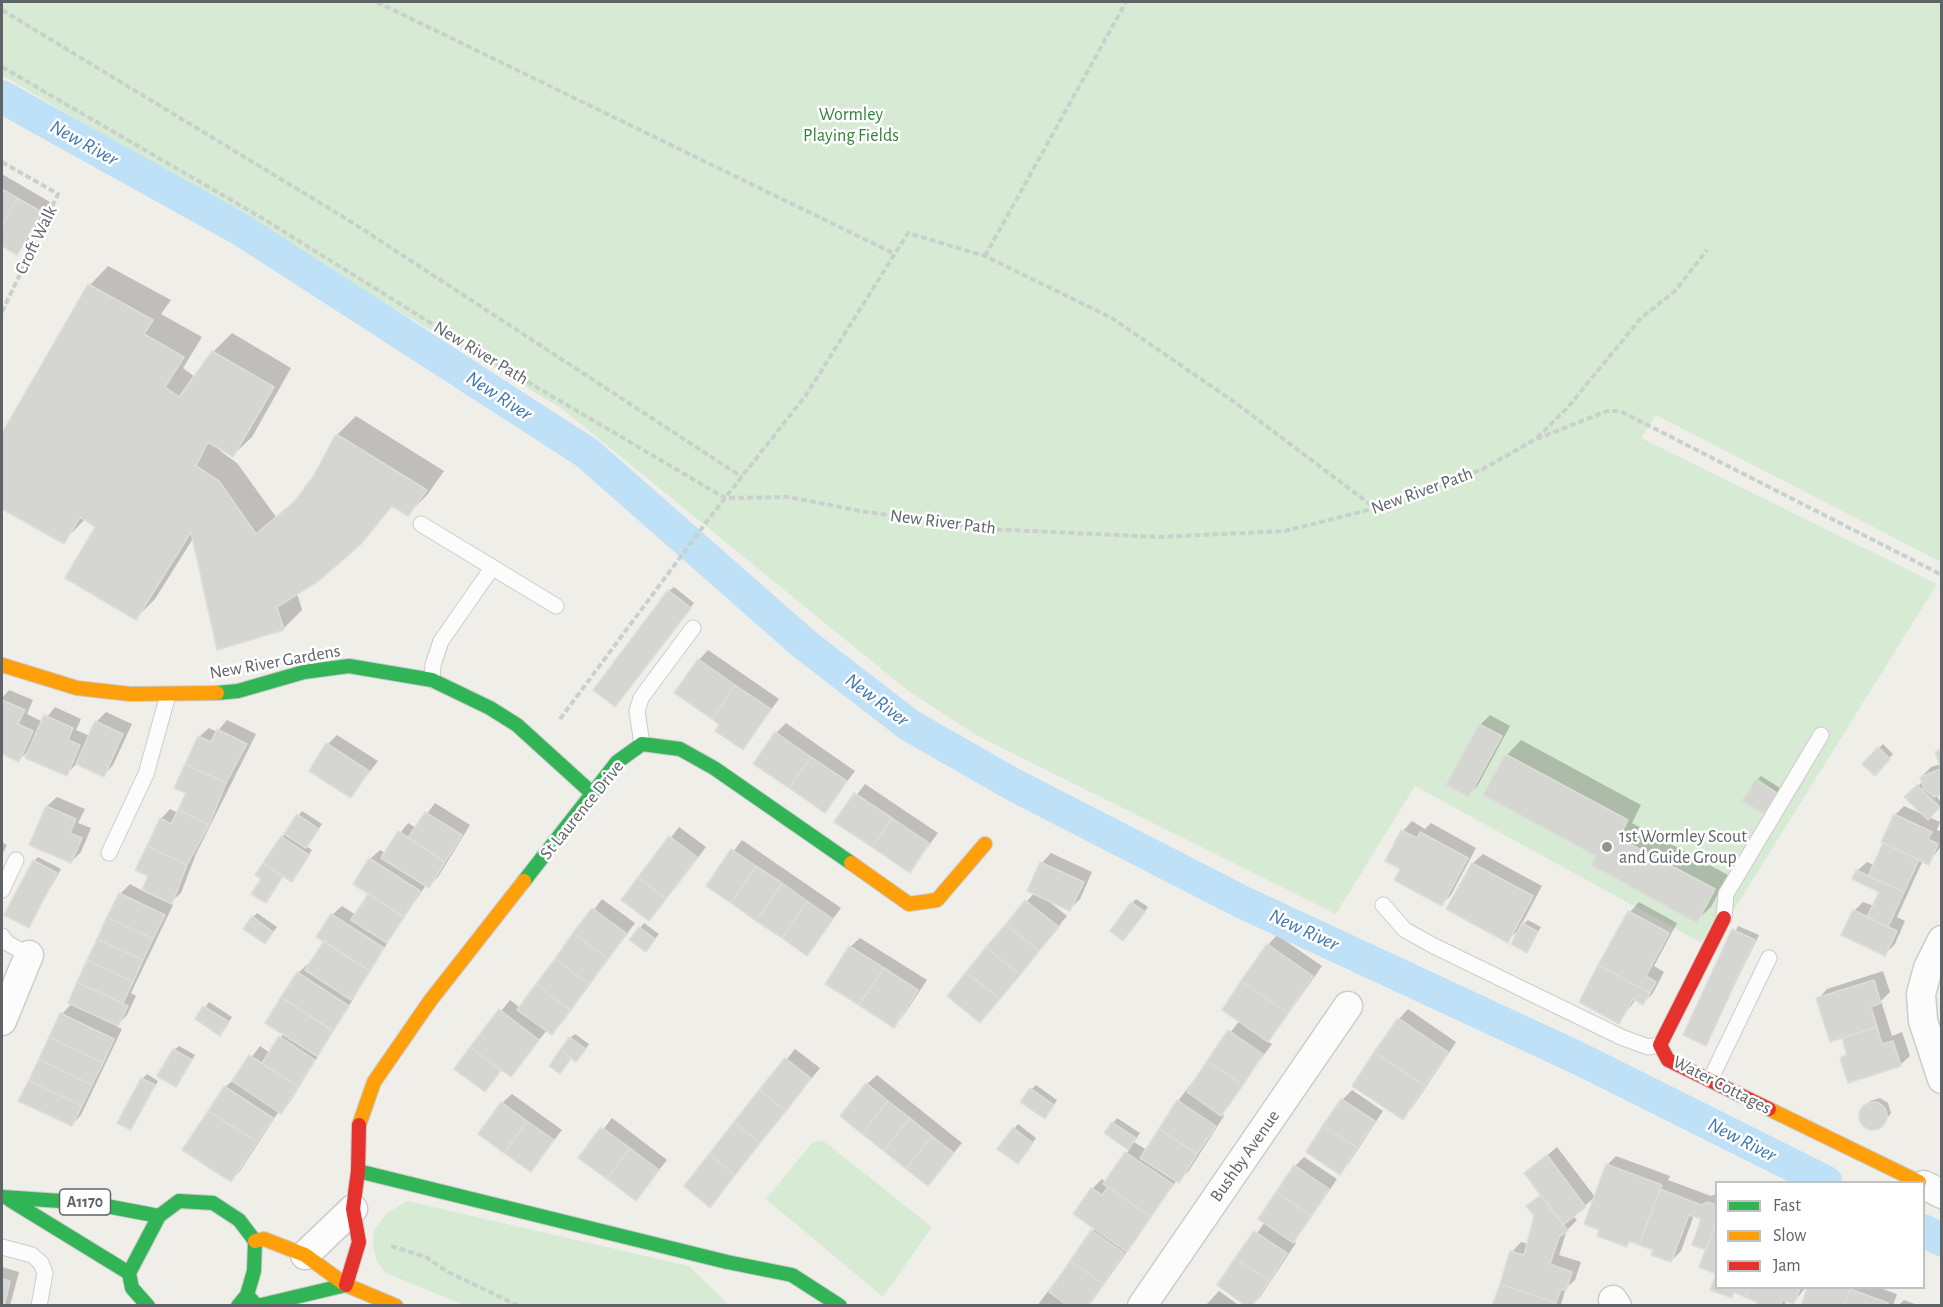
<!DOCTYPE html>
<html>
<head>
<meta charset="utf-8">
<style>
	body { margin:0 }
	#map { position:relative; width:1943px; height:1307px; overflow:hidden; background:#efeee9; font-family:"Alegreya Sans",sans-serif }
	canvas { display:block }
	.frame { position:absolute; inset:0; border:3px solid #5e6368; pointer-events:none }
	.legend { position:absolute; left:1715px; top:1181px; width:210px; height:108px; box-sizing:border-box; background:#fff; border:2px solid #bfc1c3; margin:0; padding:8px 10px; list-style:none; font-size:18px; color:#5e6368 }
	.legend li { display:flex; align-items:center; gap:12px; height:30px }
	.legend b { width:30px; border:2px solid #bfc1c3 }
</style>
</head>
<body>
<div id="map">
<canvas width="1943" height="1307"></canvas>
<div class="frame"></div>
<ul class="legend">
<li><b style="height:8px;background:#30b455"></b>Fast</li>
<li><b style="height:8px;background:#ff9f0a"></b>Slow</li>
<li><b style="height:8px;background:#e5322d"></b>Jam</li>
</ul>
</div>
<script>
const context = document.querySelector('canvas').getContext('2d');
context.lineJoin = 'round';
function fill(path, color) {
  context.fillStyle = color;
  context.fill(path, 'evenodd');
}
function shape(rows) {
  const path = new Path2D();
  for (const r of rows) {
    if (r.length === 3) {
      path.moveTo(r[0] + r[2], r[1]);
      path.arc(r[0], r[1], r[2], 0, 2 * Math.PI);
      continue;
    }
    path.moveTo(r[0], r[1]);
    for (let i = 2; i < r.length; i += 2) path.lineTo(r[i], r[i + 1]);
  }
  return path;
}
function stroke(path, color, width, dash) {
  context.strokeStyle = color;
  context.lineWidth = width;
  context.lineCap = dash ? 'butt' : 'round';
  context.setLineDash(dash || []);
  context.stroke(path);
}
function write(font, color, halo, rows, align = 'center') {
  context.font = font + ' "Alegreya Sans",sans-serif';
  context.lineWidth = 5;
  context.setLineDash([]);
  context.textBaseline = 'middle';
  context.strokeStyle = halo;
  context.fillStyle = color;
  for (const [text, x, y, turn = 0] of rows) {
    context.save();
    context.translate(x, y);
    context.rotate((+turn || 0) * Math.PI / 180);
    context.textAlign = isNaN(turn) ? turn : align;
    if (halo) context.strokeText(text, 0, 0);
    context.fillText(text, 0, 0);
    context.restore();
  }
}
const green = shape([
	[2,2,1941,2,1941,562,1656,415,1641,438,1937,584,1730,916,1700,942,1415,786,1336,914,978,736,907,690,561,408,2,75],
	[822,1140,932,1227,883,1297,766,1199,812,1143],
	[407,1201,689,1266,729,1305,464,1305,386,1273,377,1262,373,1246,374,1230,386,1214]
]);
const shadow = shape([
	[2,174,50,202,26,244,16,253,2,245],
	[108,266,171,300,161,314,202,337,183,368,195,377,213,352,232,333,291,368,252,437,233,455,222,449,220,451,237,463,276,517,301,495,315,476,337,435,356,416,444,471,427,495,408,514,394,505,360,542,297,593,302,610,283,629,194,537,155,599,136,618,97,526,85,519,63,542,2,507,2,436,90,285],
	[674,587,694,603,620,701,669,591],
	[708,650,779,699,742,748,721,724,699,660],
	[9,690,33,700,27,714,43,722,55,707,81,719,76,730,90,736,96,722,106,712,132,724,113,765,104,775,77,763,66,775,31,748,19,760,2,753,2,698],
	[1490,715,1510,726,1478,785,1469,795,1480,725],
	[227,720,256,734,196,854,181,893,170,903,173,905,131,993,136,996,127,1015,116,1026,122,1029,81,1115,72,1125,62,1014,72,1003,69,1002,120,894,130,884,143,891,150,876,161,819,170,809,178,813,188,792,199,737,209,728,217,732],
	[786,723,855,771,825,811,776,733],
	[337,735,378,761,351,796,328,744],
	[1521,740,1641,805,1632,823,1728,875,1711,907,1696,921,1598,855,1485,795,1507,755],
	[1883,744,1893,754,1875,774,1864,764],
	[1942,747,1942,793,1936,795,1942,804,1929,817,1940,822,1937,830,1942,832,1942,845,1928,863,1923,860,1897,917,1905,921,1895,944,1885,954,1854,911,1863,902,1874,906,1881,891,1857,871,1867,862,1874,865,1895,815,1904,806,1924,815,1907,797,1923,781,1921,777,1931,767,1941,764,1936,752],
	[1761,776,1780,788,1768,808,1757,780],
	[865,784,938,833,910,871,836,822],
	[57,797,85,809,78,823,91,828,81,852,71,862,31,844,47,806],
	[435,803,470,825,438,877,428,887,426,885,391,937,290,1102,279,1111,240,1171,231,1180,225,1087,236,1078,260,1046,270,1053,284,1033,298,973,308,964,310,965,326,941,332,915,342,906,356,915,370,893,370,859,380,850,385,853,408,823,416,828],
	[302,811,322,824,306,846,312,850,296,875,284,875,266,901,263,879,282,837],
	[1412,821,1425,829,1431,823,1476,848,1451,895,1442,904,1402,869,1403,831],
	[679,827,706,847,676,887,670,892,623,900],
	[742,840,841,908,807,954,708,885],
	[2,842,7,845,2,855],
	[1051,853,1092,872,1080,899,1070,909,1047,900,1067,916,989,1011,949,995,1034,893,1042,863],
	[1483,854,1542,886,1520,927,1528,920,1541,927,1527,951,1521,928,1507,941,1448,909,1473,863],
	[38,857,61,869,29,926,34,861],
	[602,899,635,923,561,1024,552,1033,547,1030,510,1075,502,1069,489,1086,456,1068,510,1000,520,1008],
	[1136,899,1148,907,1127,935,1132,903],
	[1639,902,1677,923,1654,966,1664,972,1653,993,1643,1003,1636,999,1619,1022,1581,1001,1630,912],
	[257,913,277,927,269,937,253,917],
	[644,923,659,934,646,950,640,928],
	[1738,926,1759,935,1706,1044,1685,1035],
	[1277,935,1322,966,1277,1030,1267,1041,1272,1044,1221,1113,1224,1116,1188,1172,1177,1180,1091,1303,1037,1306,1095,1228,1092,1189,1102,1179,1106,1182,1129,1150,1106,1133,1117,1118,1140,1133,1134,1142,1147,1150,1178,1101,1240,1020,1268,945],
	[860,938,927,980,903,1016,894,1026,850,947],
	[1883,971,1890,992,1881,1001,1892,1036,1902,1032,1910,1056,1900,1065,1842,1058,1848,1052,1843,1036,1818,999,1827,989],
	[209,1002,232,1017,224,1029,197,1019],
	[1408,1009,1456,1042,1412,1108,1402,1118,1399,1019],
	[575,1034,589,1044,581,1056,572,1057,564,1068,570,1038],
	[179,1046,195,1055,176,1085,174,1050],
	[795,1049,820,1068,710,1206,686,1186],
	[147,1074,158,1081,131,1129,142,1079],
	[877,1075,962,1143,928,1184,867,1084],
	[1036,1085,1057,1100,1049,1113,1032,1089],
	[1352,1090,1383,1111,1349,1163,1339,1173,1308,1152,1342,1100],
	[512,1094,562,1130,531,1170,502,1103],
	[1880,1098,1888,1103,1891,1113,1881,1127,1871,1130,1863,1125,1860,1115,1870,1101],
	[612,1118,667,1160,636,1199,581,1158],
	[1018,1124,1036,1138,1022,1158,1014,1129],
	[1557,1147,1595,1197,1573,1216,1577,1220,1567,1230,1559,1255,1581,1262,1575,1280,1566,1288,1561,1304,1566,1306,1494,1306,1512,1252,1521,1242,1528,1244,1535,1215,1528,1206,1542,1193,1526,1173],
	[1616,1156,1670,1176,1668,1180,1711,1196,1716,1194,1716,1272,1701,1266,1708,1249,1703,1218,1694,1215,1681,1251,1671,1261,1655,1249,1632,1240,1626,1246,1607,1165],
	[1304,1157,1337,1179,1302,1231,1293,1241,1296,1243,1260,1297,1251,1306,1219,1285,1265,1222,1295,1166],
	[2,1267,19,1272,10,1306,2,1306],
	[1716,1278,1716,1288,1805,1288,1794,1302,1787,1300,1784,1306,1758,1306,1759,1301,1736,1292,1731,1296,1712,1289],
	[1809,1288,1880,1288,1897,1294,1893,1306,1802,1306],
	[1219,1291,1240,1306,1205,1306],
	[1904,1300,1920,1306,1898,1306]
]);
const canal = shape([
	[2,97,240,229,587,453,803,643,909,725,1014,785,1242,902,1582,1060,1826,1182],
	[1924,1231,1942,1240]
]);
const building = shape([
	[2,189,17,198,2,226,2,189],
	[17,198,42,212,17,255,2,246,2,226,17,198],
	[88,284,153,320,144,334,184,357,165,387,179,397,212,351,274,387,233,457,208,442,196,466,219,481,256,534,295,501,314,475,336,434,427,490,408,516,392,506,361,544,320,580,277,607,284,630,217,650,191,532,136,620,65,578,95,527,80,517,64,544,2,509,2,433,88,284],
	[668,590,691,608,615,707,593,690,668,590],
	[698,659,735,685,712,719,674,693,698,659],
	[735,685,771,709,743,750,715,731,719,725,712,719,735,685],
	[2,700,25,710,18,724,33,731,19,762,2,754,2,700],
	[44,715,73,728,68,740,80,745,67,776,25,758,44,715],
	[95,721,123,734,104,777,76,764,95,721],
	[1479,724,1502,736,1469,797,1446,785,1479,724],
	[217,729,247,744,226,783,185,764,198,736,211,742,217,729],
	[775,732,811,757,789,788,753,764,775,732],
	[326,743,369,771,351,798,309,771,326,743],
	[1878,747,1890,759,1875,776,1862,764,1878,747],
	[1942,749,1942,794,1934,797,1924,789,1920,777,1941,769,1935,752,1942,749],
	[1505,754,1628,820,1619,838,1715,889,1697,923,1591,865,1596,856,1483,795,1505,754],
	[811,757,847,781,825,813,789,788,811,757],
	[185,764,226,783,209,825,178,810,186,793,174,788,185,764],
	[1756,779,1777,793,1764,814,1742,801,1756,779],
	[1917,785,1940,807,1928,820,1904,797,1917,785],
	[854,793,892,818,872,847,834,822,854,793],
	[46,806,76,819,70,833,82,838,71,863,29,845,46,806],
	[178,810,209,825,187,865,147,846,160,818,171,824,178,810],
	[425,812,462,835,445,862,408,838,425,812],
	[297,814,319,829,306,848,284,834,297,814],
	[1894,814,1932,832,1928,839,1938,844,1929,865,1881,842,1894,814],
	[892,818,929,843,910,873,872,847,892,818],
	[1401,830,1417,838,1420,832,1468,858,1442,906,1394,880,1400,869,1385,861,1401,830],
	[398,831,445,862,429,888,381,858,398,831],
	[281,836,309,855,292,882,263,863,281,836],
	[669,836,697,857,666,899,638,877,669,836],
	[1883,843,1919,860,1904,892,1868,876,1883,843],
	[147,846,187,865,172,904,142,890,148,876,135,870,147,846],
	[731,849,756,866,731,903,706,886,731,849],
	[369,858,420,891,404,917,353,884,369,858],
	[33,860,57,873,29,928,4,915,33,860],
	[1040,862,1084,882,1070,911,1027,891,1040,862],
	[263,863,283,876,266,903,251,894,261,879,255,875,263,863],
	[1472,863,1533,896,1508,943,1446,909,1472,863],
	[756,866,782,883,756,921,731,903,756,866],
	[1856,870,1904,892,1888,927,1867,917,1879,892,1852,879,1856,870],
	[638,877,666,899,649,921,621,900,638,877],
	[782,883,807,901,782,938,756,921,782,883],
	[119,893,165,915,153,939,107,917,119,893],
	[368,894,404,917,387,943,351,920,368,894],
	[1025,900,1059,927,1039,951,1006,924,1025,900],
	[807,901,833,919,807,956,782,938,807,901],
	[1131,902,1145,912,1123,941,1110,931,1131,902],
	[592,908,626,933,608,959,573,933,592,908],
	[1853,910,1897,931,1885,956,1841,935,1853,910],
	[1628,911,1669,933,1646,976,1656,982,1650,993,1598,965,1628,911],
	[331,914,384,948,370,971,316,937,331,914],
	[252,916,273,932,265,944,243,929,252,916],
	[107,917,153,939,143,960,97,939,107,917],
	[1522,923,1538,932,1527,953,1511,944,1522,923],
	[1006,924,1039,951,1020,975,986,947,1006,924],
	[639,927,655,939,646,952,629,940,639,927],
	[1732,929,1755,940,1706,1046,1683,1035,1732,929],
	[573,933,608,959,589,984,555,959,573,933],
	[97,939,143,960,133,982,87,960,97,939],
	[324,941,370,971,351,1000,305,970,324,941],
	[1267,944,1313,976,1288,1013,1241,981,1267,944],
	[849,946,884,968,859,1005,825,984,849,946],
	[986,947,1020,975,1000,999,966,972,986,947],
	[555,959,589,984,570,1010,536,984,555,959],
	[87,960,133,982,123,1003,77,982,87,960],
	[1598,965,1650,993,1643,1005,1633,999,1619,1024,1579,1002,1598,965],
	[884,968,918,990,894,1028,859,1005,884,968],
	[297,972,349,1006,333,1031,281,997,297,972],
	[966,972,1000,999,980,1023,947,996,966,972],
	[1874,980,1881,1003,1871,1007,1877,1027,1830,1042,1816,998,1874,980],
	[1241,981,1288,1013,1268,1042,1222,1010,1241,981],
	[77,982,128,1006,118,1026,68,1003,77,982],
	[536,984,570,1010,552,1035,517,1010,536,984],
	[281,997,333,1031,317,1056,265,1023,281,997],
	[203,1006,229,1022,220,1036,195,1019,203,1006],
	[499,1009,539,1040,511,1077,470,1047,499,1009],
	[60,1013,114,1039,103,1063,49,1037,60,1013],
	[1398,1018,1448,1052,1425,1086,1374,1052,1398,1018],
	[1877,1027,1882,1044,1893,1041,1901,1066,1848,1083,1840,1058,1847,1055,1842,1038,1877,1027],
	[1228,1030,1263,1054,1243,1085,1207,1061,1228,1030],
	[279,1036,315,1060,298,1087,262,1063,279,1036],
	[49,1037,103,1063,92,1085,39,1059,49,1037],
	[569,1037,586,1049,576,1062,560,1050,569,1037],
	[470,1047,501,1070,485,1092,454,1069,470,1047],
	[173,1049,192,1060,176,1087,157,1076,173,1049],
	[560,1050,571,1058,560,1074,549,1066,560,1050],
	[1374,1052,1425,1086,1403,1120,1352,1086,1374,1052],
	[249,1055,298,1087,281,1114,232,1081,249,1055],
	[785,1058,811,1078,786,1111,759,1090,785,1058],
	[39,1059,92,1085,82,1106,29,1080,39,1059],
	[1207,1061,1243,1085,1221,1116,1187,1092,1207,1061],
	[141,1078,155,1085,131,1130,117,1123,141,1078],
	[29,1080,82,1106,72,1126,18,1101,29,1080],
	[866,1083,888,1101,862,1134,840,1116,866,1083],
	[224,1086,273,1118,257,1142,208,1111,224,1086],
	[1030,1088,1054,1105,1045,1119,1020,1102,1030,1088],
	[759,1090,786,1111,760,1143,734,1122,759,1090],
	[1341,1099,1375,1121,1357,1148,1323,1125,1341,1099],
	[1177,1100,1216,1126,1197,1154,1159,1129,1177,1100],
	[888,1101,910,1118,884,1151,862,1134,888,1101],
	[1873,1116,14],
	[501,1102,527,1121,504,1153,478,1134,501,1102],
	[208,1111,257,1142,231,1182,182,1150,208,1111],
	[910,1118,932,1136,906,1169,884,1151,910,1118],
	[527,1121,554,1140,531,1172,504,1153,527,1121],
	[734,1122,760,1143,735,1175,709,1154,734,1122],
	[1112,1122,1136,1138,1128,1150,1104,1133,1112,1122],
	[1323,1125,1357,1148,1340,1175,1306,1152,1323,1125],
	[601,1127,630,1148,607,1179,578,1158,601,1127],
	[1013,1128,1033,1143,1018,1164,997,1149,1013,1128],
	[1159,1129,1197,1154,1179,1183,1140,1158,1159,1129],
	[932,1136,954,1153,928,1186,906,1169,932,1136],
	[630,1148,659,1170,636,1201,607,1179,630,1148],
	[1125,1152,1173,1184,1151,1217,1103,1184,1125,1152],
	[709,1154,735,1175,710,1208,684,1186,709,1154],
	[1547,1155,1586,1207,1563,1225,1524,1173,1547,1155],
	[1606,1164,1662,1185,1639,1245,1629,1241,1627,1247,1597,1236,1599,1230,1584,1224,1606,1164],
	[1294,1165,1329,1189,1311,1216,1276,1192,1294,1165],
	[1108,1187,1151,1217,1127,1252,1073,1214,1091,1188,1102,1195,1108,1187],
	[1660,1189,1701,1205,1708,1202,1716,1205,1716,1222,1706,1250,1692,1245,1701,1219,1689,1215,1671,1262,1651,1255,1653,1250,1639,1245,1660,1189],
	[1276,1192,1311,1216,1293,1243,1258,1219,1276,1192],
	[1541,1195,1568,1231,1559,1237,1550,1264,1572,1272,1566,1291,1561,1289,1556,1303,1500,1284,1510,1251,1524,1255,1534,1216,1526,1206,1541,1195],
	[1716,1222,1716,1288,1749,1288,1745,1297,1733,1292,1732,1298,1710,1290,1716,1274,1699,1267,1716,1222],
	[1091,1230,1124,1253,1103,1284,1070,1261,1091,1230],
	[1254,1231,1287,1253,1269,1281,1235,1258,1254,1231],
	[1235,1258,1269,1281,1252,1306,1246,1306,1217,1285,1235,1258],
	[1070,1261,1103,1284,1088,1306,1068,1306,1049,1292,1070,1261],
	[2,1279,10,1281,4,1306,2,1306,2,1279],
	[1500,1284,1556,1303,1555,1306,1492,1306,1500,1284],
	[1749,1288,1800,1288,1794,1304,1782,1300,1780,1306,1756,1306,1757,1302,1745,1297,1749,1288],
	[1807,1288,1846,1288,1850,1289,1844,1306,1801,1306,1807,1288],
	[1850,1289,1888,1303,1888,1306,1844,1306,1850,1289]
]);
const path = shape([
	[377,2,895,254],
	[2,10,350,221,742,477],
	[2,67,262,218,487,358,725,498,789,497,860,511,988,529,1159,537,1285,531,1376,508,1483,469,1534,440,1607,411,1620,411,1942,575],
	[2,162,58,194,2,312],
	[985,256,1126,2],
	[1537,438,1568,407,1641,318,1675,291,1707,250],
	[560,719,711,516,806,395,908,233,985,256,1112,318,1233,401,1375,508],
	[391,1246,426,1257,448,1272,519,1306]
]);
const lane = shape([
	[421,524,556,606],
	[432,680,433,665,441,641,492,568],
	[642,744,637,711,641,698,693,628],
	[109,853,146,774,168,695],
	[2,890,16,860],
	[1383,905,1405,930,1434,946,1621,1037,1648,1047,1660,1045],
	[1724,918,1726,894,1821,735],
	[2,936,7,943,29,955],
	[1710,1080,1769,958],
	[2,1247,32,1255,41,1263,45,1273,39,1306]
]);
const street = shape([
	[1942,940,1928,968,1921,994,1923,1021,1942,1079],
	[2,1021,29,955],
	[1924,1185,1942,1194],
	[305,1255,353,1209],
	[1613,1300,1617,1306],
	[1142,1306,1348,1006]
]);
const fast = shape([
	[217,693,238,691,304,672,349,666,432,680,490,708,517,725,593,794],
	[524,881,617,762,642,744,680,749,714,768,851,863],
	[358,1171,727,1262,792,1275,840,1306],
	[2,1197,90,1203,159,1216],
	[10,1200,129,1273],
	[247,1295,257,1306,346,1285],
	[148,1306,132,1288,129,1273,159,1216,179,1201,213,1203,239,1220,255,1241,254,1271,247,1295,238,1306]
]);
const slow = shape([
	[2,665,77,688,130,694,217,693],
	[851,863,909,904,937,900,985,844],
	[1769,1109,1919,1182],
	[359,1125,374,1082,430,1001,524,881],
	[255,1241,264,1239,305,1255,346,1285,396,1306]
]);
const jam = shape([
	[1724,918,1660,1045,1668,1060,1769,1109],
	[346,1285,359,1242,353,1209,358,1171,359,1125]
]);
const markers = [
	[1607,847,6,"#919495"]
];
const shields = [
	[85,1202,51]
];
const shieldNames = [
	["A1170",85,1202]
];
const parkNames = [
	["Wormley",851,115],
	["Playing Fields",851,136]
];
const streetNames = [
	["Croft Walk",36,240,-64],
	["New River Path",481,353,31],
	["New River Path",1422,491,-20],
	["New River Path",943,522,7],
	["New River Gardens",275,662,-10],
	["St Laurence Drive",582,810,-51],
	["Water Cottages",1722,1085,27],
	["Bushby Avenue",1245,1156,-55]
];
const poiNames = [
	["1st Wormley Scout",1619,837],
	["and Guide Group",1619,858]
];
const waterNames = [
	["New River",84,143,29],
	["New River",499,396,33],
	["New River",877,700,37],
	["New River",1304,930,25],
	["New River",1742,1140,27]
];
fill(green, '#d7ebd4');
fill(shadow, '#0003');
stroke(canal, '#bee1f8', 33);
fill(building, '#d5d5d2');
stroke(building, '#deddd8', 1.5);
stroke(lane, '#cccccb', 17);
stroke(street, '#cccccb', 31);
stroke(fast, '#cbcbca', 16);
stroke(slow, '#cbcbca', 16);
stroke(jam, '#cbcbca', 16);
stroke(path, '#cad0cb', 4, [6, 3]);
stroke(lane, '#fdfcfc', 15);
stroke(street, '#fdfcfc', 28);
stroke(fast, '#30b455', 14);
stroke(slow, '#ff9f0a', 14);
stroke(jam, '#e5322d', 14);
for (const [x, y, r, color] of markers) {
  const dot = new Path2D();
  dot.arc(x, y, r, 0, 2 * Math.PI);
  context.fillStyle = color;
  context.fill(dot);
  stroke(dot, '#fff', 2);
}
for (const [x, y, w] of shields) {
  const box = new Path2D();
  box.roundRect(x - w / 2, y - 13, w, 26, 4.5);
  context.fillStyle = '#fff';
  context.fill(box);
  stroke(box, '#5e6368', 1.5);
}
write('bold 16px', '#5e6368', null, shieldNames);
write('18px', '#308432', '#fff', parkNames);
write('18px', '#5e6368', '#fff', streetNames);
write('18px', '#5e6368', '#fff', poiNames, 'left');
write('italic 20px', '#3c76af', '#fff', waterNames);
</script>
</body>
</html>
